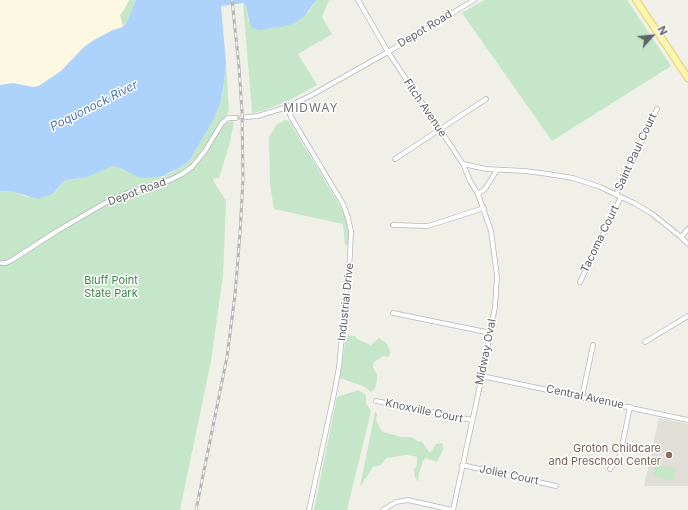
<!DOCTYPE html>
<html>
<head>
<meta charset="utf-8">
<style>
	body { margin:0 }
	#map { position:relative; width:688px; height:510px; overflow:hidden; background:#f0efe8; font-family:Inter,sans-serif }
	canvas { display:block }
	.north { position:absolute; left:632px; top:16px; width:40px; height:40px; -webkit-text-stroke:3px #fff; paint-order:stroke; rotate:63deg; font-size:11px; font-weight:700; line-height:16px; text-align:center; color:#5f6267 }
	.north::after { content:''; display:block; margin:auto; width:14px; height:18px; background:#5f6267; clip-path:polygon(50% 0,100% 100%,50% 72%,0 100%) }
</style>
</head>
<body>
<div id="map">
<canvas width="688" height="510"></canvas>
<div class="north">N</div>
</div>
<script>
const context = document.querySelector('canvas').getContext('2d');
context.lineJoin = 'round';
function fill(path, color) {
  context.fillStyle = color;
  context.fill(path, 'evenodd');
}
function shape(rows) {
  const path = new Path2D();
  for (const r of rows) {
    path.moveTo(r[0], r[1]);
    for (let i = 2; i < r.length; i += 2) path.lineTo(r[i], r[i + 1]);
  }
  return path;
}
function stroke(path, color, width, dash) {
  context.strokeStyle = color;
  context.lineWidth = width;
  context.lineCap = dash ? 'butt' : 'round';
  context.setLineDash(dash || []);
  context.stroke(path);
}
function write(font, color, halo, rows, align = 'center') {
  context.font = font + ' Inter,sans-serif';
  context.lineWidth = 3;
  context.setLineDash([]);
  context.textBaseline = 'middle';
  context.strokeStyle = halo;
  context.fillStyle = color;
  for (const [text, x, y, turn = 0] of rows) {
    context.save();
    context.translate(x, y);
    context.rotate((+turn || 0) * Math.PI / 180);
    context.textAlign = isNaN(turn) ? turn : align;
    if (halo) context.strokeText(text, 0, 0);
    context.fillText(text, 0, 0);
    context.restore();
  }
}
const commercial = shape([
	[0,0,136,0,123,27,113,30,94,40,83,48,61,71,36,87,13,83,0,85]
]);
const education = shape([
	[659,418,688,424,688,486,644,486]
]);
const green = shape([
	[129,0,136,0,126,24,123,27,120,15,124,10],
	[316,0,329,0,322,17,332,34,298,54,317,85,288,101,262,111,252,113,243,3,246,6,249,23,273,28,295,23,309,12],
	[484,0,627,0,671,66,552,141,462,13],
	[226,64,229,111,225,117,228,123,231,121,234,122,230,142,219,178,214,178,213,180,226,201,223,275,211,361,180,510,0,510,0,191,14,192,27,197,56,190,64,181,68,180,81,178,112,166,164,175,173,172,191,158,218,109,223,91],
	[285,120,289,121,343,211,347,222,349,232,349,244,345,245,343,224,274,209,270,184,269,138,276,125],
	[346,335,355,336,357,339,371,345,379,338,386,343,389,348,390,353,389,357,383,356,374,362,373,367,377,375,377,380,375,389,371,392,365,387,340,378],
	[358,390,366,395,366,403,371,411,347,510,314,510,337,397],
	[375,412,377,414,376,420,381,430,383,432,402,437,411,437,419,442,421,441,423,443,429,452,431,452,436,444,442,443,443,450,437,462,426,458,423,461,419,473,418,482,415,477,414,470,417,465,417,457,414,456,406,455,386,458,381,465,373,467,360,487],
	[655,465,676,469,673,481,653,476]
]);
const water = shape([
	[136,0,316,0,305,16,295,23,285,26,259,30,252,28,250,25,246,6,244,3,221,6,226,63,224,83,221,100,218,109,213,120,189,161,177,169,162,176,147,178,138,177,121,168,112,166,87,177,68,180,64,181,52,194,38,199,14,192,0,191,0,85,13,83,33,87,39,86,61,71,84,47,94,40,113,30,123,27,126,24]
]);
const streetTunnel = shape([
	[236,118,246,117]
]);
const street = shape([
	[358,0,388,52,463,164,470,181,478,194,491,231,497,276,495,307,482,376,453,510],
	[287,107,291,117,343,204,348,218,351,231,350,256,339,367,334,394,309,510],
	[246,117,258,116,287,107,310,96,388,52,474,0],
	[395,159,486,99],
	[463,164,486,169,525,171,548,174,573,178,600,187,634,203,651,213,681,237,688,244],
	[478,194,485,189,497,170],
	[616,195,657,109],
	[393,225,428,226,484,208],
	[681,237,688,229],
	[2,263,6,263,12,260,57,231,105,203,125,194,170,180,182,174,192,167,205,151,222,123,228,118,236,118],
	[580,282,621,197],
	[393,313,491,333],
	[645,342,688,316],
	[482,376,688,420],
	[582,397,593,345],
	[376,401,472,420],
	[462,465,556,486],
	[610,469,620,456,630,407],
	[383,510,396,502,408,500,452,510]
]);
const primary = shape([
	[636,0,688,78]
]);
const rail = shape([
	[196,510,227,357,235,295,240,233,243,179,242,112,239,67,232,0]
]);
const markers = [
	[669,455,4,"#8d6e63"]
];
const streetNames = [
	["Depot Road",425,29,-31],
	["Fitch Avenue",425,108,56],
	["Saint Paul Court",636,152,-65],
	["Depot Road",137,192,-20],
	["Tacoma Court",600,239,-64],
	["Industrial Drive",346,302,-84],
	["Midway Oval",486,352,-79],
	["Central Avenue",585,397,12],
	["Knoxville Court",424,411,12],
	["Joliet Court",509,475,12]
];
const parkNames = [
	["Bluff Point",111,281],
	["State Park",111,294]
];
const educationNames = [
	["Groton Childcare",661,449],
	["and Preschool Center",661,462]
];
const waterNames = [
	["Poquonock River",94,106,-27]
];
const neighbourhoodNames = [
	["MIDWAY",311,108]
];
fill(commercial, '#fcf8e1');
fill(education, '#e0ded6');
fill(green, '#c6e6c9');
fill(water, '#add2fb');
stroke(streetTunnel, '#ccccc8', 4, [4, 2]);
stroke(street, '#b5b7bb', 5.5);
stroke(primary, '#ead167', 8);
stroke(street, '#fff', 4);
stroke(primary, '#fbf5b2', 6);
stroke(rail, '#b5b6b7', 3);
stroke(rail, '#fff', 1.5, [4.5]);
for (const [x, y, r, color] of markers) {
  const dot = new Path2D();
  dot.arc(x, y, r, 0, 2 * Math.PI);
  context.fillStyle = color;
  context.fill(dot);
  stroke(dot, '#fff', 1.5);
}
write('11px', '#5f6267', '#fff', streetNames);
write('11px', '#3a8343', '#fff', parkNames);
write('11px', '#785e54', '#fff', educationNames, 'right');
write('italic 12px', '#4d77b5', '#fff', waterNames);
context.letterSpacing = '1px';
write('12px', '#707479', '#fff', neighbourhoodNames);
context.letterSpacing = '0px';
</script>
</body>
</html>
